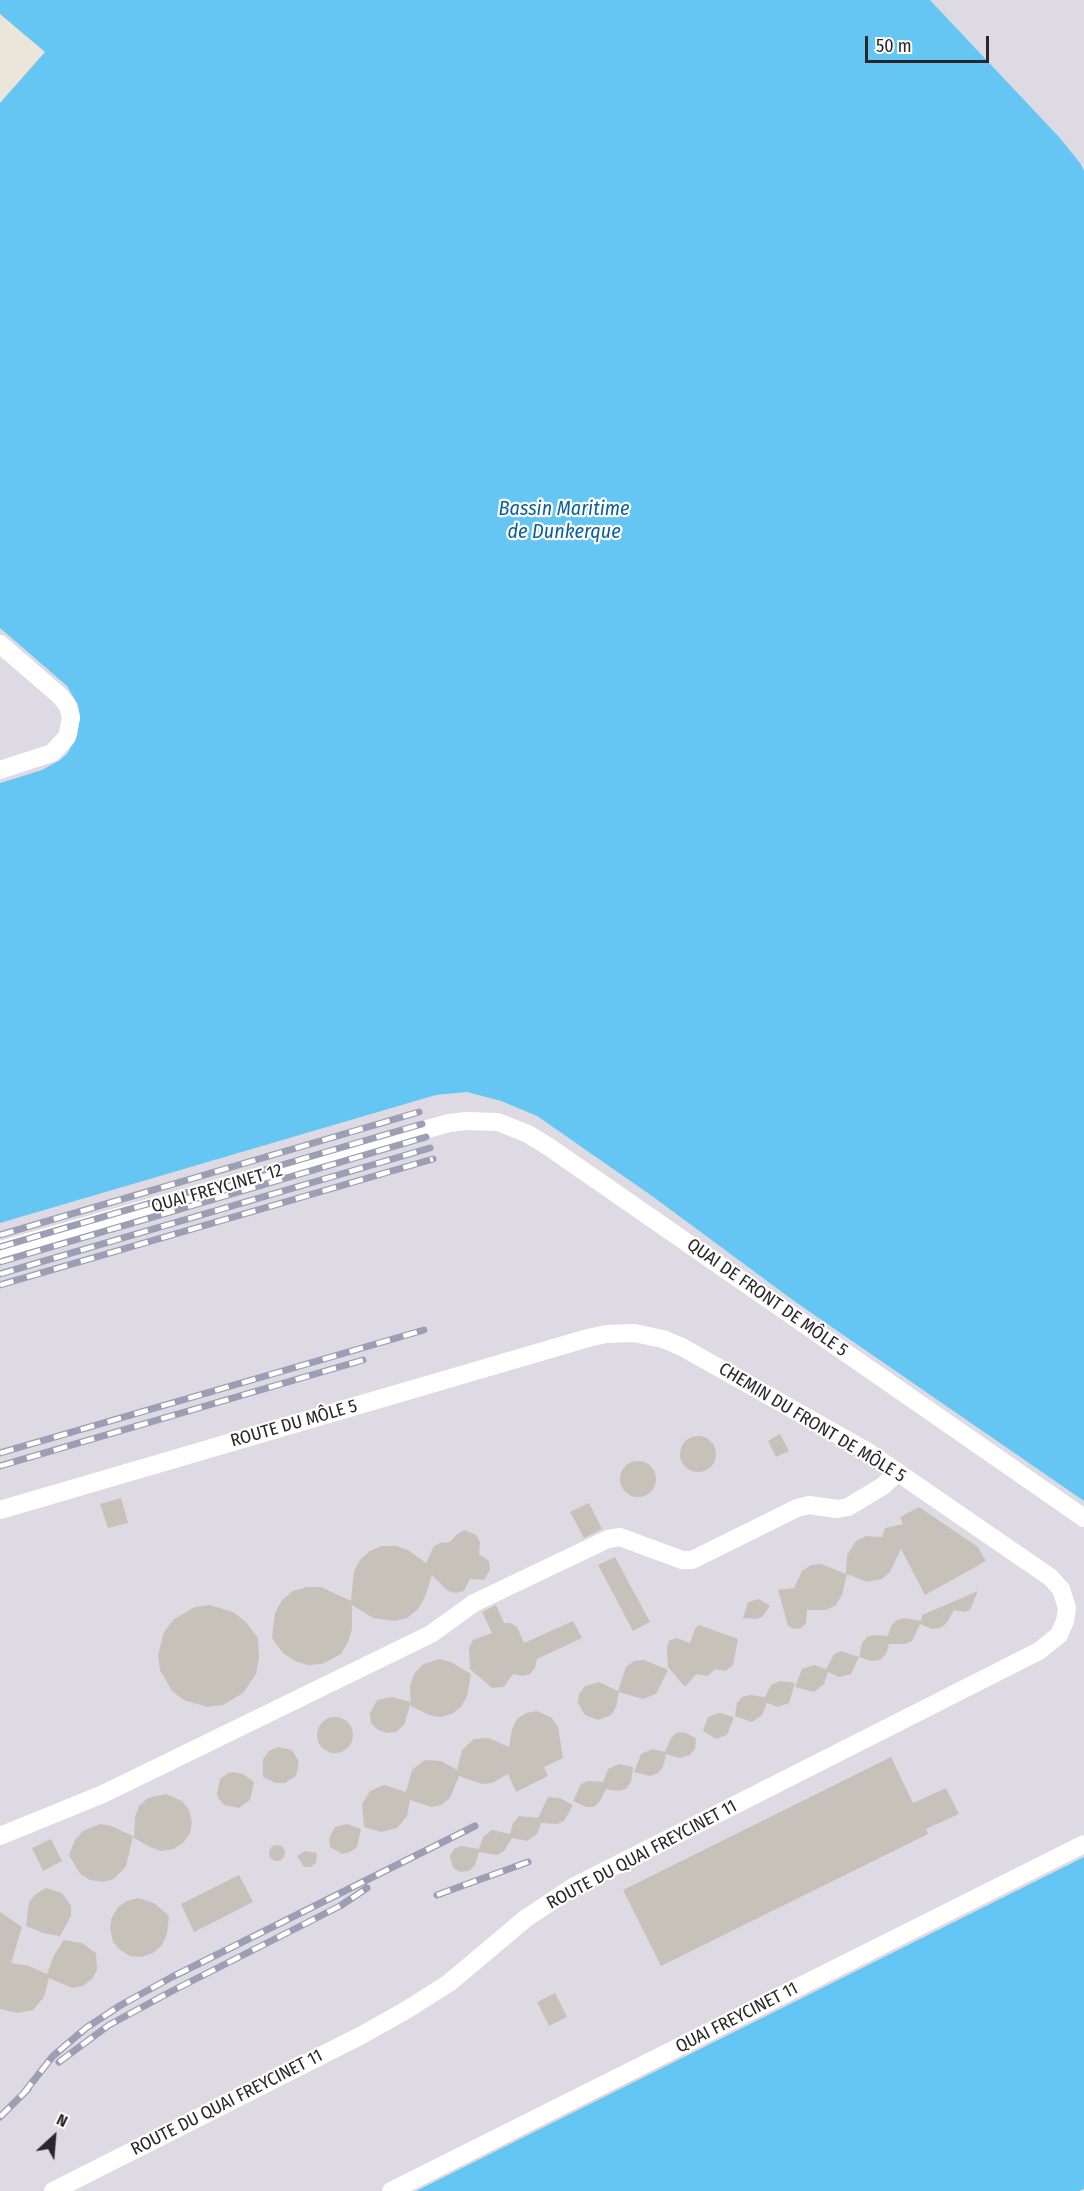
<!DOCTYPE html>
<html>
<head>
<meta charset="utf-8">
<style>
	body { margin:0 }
	#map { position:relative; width:1084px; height:2191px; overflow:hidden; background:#ece5d9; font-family:"Fira Sans Condensed",sans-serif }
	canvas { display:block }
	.north { position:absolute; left:24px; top:2107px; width:60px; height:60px; -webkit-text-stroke:4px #fff; paint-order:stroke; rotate:26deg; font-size:16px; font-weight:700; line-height:24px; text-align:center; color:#282828 }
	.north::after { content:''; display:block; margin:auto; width:21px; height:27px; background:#282828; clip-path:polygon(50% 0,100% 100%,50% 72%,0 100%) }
	.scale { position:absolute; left:865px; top:36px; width:124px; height:27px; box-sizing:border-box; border:3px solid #282828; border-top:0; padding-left:8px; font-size:18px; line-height:21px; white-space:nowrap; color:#282828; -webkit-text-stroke:4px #fff; paint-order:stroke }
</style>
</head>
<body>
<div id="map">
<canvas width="1084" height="2191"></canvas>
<div class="north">N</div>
<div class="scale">50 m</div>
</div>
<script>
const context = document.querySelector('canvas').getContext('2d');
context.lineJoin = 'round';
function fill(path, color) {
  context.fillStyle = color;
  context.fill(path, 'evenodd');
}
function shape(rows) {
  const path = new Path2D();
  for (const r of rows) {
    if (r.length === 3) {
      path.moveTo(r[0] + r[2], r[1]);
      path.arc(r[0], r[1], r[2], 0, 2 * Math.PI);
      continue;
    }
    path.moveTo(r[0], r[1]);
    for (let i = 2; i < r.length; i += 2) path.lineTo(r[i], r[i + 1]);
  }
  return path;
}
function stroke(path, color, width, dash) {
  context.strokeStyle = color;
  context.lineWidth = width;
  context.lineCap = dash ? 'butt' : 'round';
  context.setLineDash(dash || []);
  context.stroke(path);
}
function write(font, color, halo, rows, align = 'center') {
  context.font = font + ' "Fira Sans Condensed",sans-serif';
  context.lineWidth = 4.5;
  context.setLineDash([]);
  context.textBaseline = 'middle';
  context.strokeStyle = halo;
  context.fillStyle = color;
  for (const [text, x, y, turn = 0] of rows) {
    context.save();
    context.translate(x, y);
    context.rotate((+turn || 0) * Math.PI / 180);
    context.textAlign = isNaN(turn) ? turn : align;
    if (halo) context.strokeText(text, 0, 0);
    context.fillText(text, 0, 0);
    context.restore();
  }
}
const industrial = shape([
	[930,0,1084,0,1084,171,1059,137],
	[0,628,67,686,78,705,80,716,77,736,67,754,60,760,42,770,0,783],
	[467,1092,501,1101,537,1116,652,1196,794,1301,1084,1501,1084,1857,416,2191,0,2191,0,1223,436,1095]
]);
const water = shape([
	[0,0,930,0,1059,137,1080,163,1084,171,1084,1501,794,1301,652,1196,537,1116,501,1101,467,1092,436,1095,0,1223,0,783,42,770,60,760,67,754,77,736,80,716,78,705,67,686,0,628],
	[1084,1857,1084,2189,1079,2191,416,2191]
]);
const pier = shape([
	[0,14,45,52,0,103]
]);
const building = shape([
	[780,1434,789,1451,776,1457,768,1441],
	[698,1454,18],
	[638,1479,18],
	[121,1498,128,1523,108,1528,100,1504],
	[589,1503,602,1529,584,1538,570,1512],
	[919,1507,978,1547,986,1561,925,1595,901,1549,890,1572,882,1579,867,1582,847,1574,842,1595,836,1605,826,1610,807,1610,806,1623,801,1628,794,1629,788,1626,778,1590,794,1588,802,1571,811,1565,821,1564,846,1574,847,1555,856,1541,866,1536,882,1537,885,1528,903,1524,900,1517],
	[465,1530,476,1535,480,1542,479,1554,489,1561,490,1569,484,1580,470,1579,464,1591,456,1593,448,1591,432,1575,425,1597,418,1609,407,1618,394,1621,373,1618,352,1605,352,1629,348,1642,341,1654,322,1664,308,1665,295,1661,283,1653,272,1638,275,1613,282,1600,293,1591,307,1587,321,1587,351,1601,354,1571,360,1560,370,1551,382,1546,396,1546,408,1550,426,1563,434,1546,440,1543,450,1542,457,1534],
	[615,1557,650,1622,633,1631,598,1565],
	[978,1591,970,1610,964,1612,954,1610,946,1624,940,1628,932,1629,920,1624,912,1641,905,1644,889,1644,886,1654,880,1660,872,1661,859,1657,862,1643,867,1637,874,1635,888,1636,891,1626,897,1620,904,1618,921,1621,922,1615],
	[759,1599,770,1606,762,1617,756,1619,743,1618,748,1602],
	[210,1605,233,1612,246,1622,258,1638,259,1658,256,1674,243,1693,223,1705,207,1707,184,1700,172,1691,160,1670,158,1655,164,1632,174,1619,195,1607],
	[496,1605,504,1623,510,1623,517,1627,524,1643,573,1621,582,1638,537,1659,535,1668,530,1674,523,1676,513,1674,504,1687,492,1688,470,1669,469,1648,473,1640,492,1633,482,1612],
	[699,1625,738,1639,733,1665,726,1671,715,1669,708,1676,696,1674,685,1687,668,1667,667,1648,669,1641,676,1638,690,1643,695,1629],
	[841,1651,859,1657,851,1674,839,1677,828,1672,824,1684,814,1692,795,1687,802,1669,814,1665,826,1669,834,1654],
	[439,1659,451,1662,471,1674,467,1696,461,1707,452,1714,440,1717,429,1715,411,1706,410,1686,414,1674,422,1665],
	[644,1660,668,1670,656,1694,643,1699,619,1692,616,1707,611,1715,598,1720,585,1715,578,1703,579,1694,585,1686,599,1682,618,1691,626,1667,634,1661],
	[780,1681,795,1683,789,1703,778,1707,767,1703,762,1715,752,1722,735,1716,737,1703,742,1697,750,1695,765,1697,771,1685],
	[391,1697,411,1702,404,1725,396,1732,387,1733,378,1730,371,1723,370,1713,377,1700],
	[537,1711,552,1718,558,1727,563,1758,544,1767,548,1776,516,1792,508,1774,492,1783,482,1784,459,1776,450,1798,441,1805,431,1807,410,1800,407,1816,397,1828,381,1832,364,1827,362,1804,370,1791,384,1785,406,1792,412,1770,425,1760,441,1761,457,1770,462,1750,474,1739,489,1738,509,1747,512,1729,517,1719,526,1713],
	[719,1713,734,1717,727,1735,716,1739,703,1731,708,1717],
	[335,1735,18],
	[678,1732,686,1733,696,1738,695,1749,690,1755,679,1758,666,1754,663,1767,658,1773,650,1776,634,1772,641,1754,652,1749,665,1752,671,1738],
	[278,1747,292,1750,299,1762,296,1776,285,1783,276,1783,263,1777,263,1759,269,1751],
	[891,1757,913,1803,946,1788,959,1814,926,1829,928,1834,661,1966,623,1890],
	[619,1764,633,1767,631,1782,626,1789,618,1791,606,1789,600,1801,594,1807,586,1807,573,1801,581,1784,588,1781,603,1782,608,1769],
	[233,1772,243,1774,254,1782,250,1800,239,1808,224,1805,218,1798,217,1793,220,1779,228,1773],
	[166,1794,182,1801,189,1810,192,1822,190,1833,183,1843,173,1849,161,1851,150,1847,134,1838,135,1817,139,1806,148,1798],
	[548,1797,560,1798,573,1805,564,1821,557,1824,541,1823,537,1834,527,1841,512,1838,504,1851,497,1855,479,1852,475,1865,469,1871,460,1872,453,1868,450,1856,454,1849,461,1846,479,1849,483,1837,492,1830,510,1834,513,1823,519,1816,538,1818],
	[100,1824,111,1826,133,1836,126,1866,114,1879,102,1882,90,1880,80,1874,69,1855,75,1840,83,1831],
	[347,1824,361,1829,357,1847,350,1852,342,1854,330,1847,329,1838,335,1827],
	[51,1839,62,1861,43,1871,32,1848],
	[277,1853,8],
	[305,1851,317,1853,316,1863,311,1867,304,1867,297,1856],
	[239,1875,253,1902,194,1932,181,1904],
	[46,1888,62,1893,71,1906,71,1916,60,1936,43,1933,26,1926,29,1902,36,1894],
	[138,1898,154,1903,169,1916,167,1934,162,1945,153,1953,142,1957,130,1956,120,1950,113,1942,110,1928,112,1917,118,1907,127,1901],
	[0,1912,22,1927,11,1963,29,1966,47,1974,54,1955,64,1940,82,1943,96,1953,97,1970,92,1979,83,1986,72,1988,49,1978,44,1997,33,2010,18,2013,0,2009],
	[555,1993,567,2017,549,2026,537,2002]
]);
const minor = shape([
	[0,644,60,696,68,706,71,718,67,737,52,753,0,770],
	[0,1250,449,1123,467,1121,498,1122,528,1134,549,1147,1084,1518],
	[0,1510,588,1338,606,1334,634,1333,663,1339,682,1347,865,1450,1050,1577,1061,1589,1067,1608,1065,1621,1059,1635,1039,1651,573,1887,525,1919,449,1983,403,2012,360,2036,53,2191],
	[0,1836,103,1794,431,1634,474,1603,608,1539,620,1537,682,1560,692,1560,797,1508,809,1505,837,1509,848,1507,883,1486,898,1472],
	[391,2191,1084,1844]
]);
const rail = shape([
	[0,1235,419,1112],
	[0,1247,422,1124],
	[0,1262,426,1137],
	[0,1274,430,1148],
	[0,1285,433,1159],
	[0,1453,424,1330],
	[0,1466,363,1360],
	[437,1895,528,1862],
	[59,2062,109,2025,172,1991,340,1906,367,1888],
	[23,2094,53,2056,86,2028,121,2005,172,1977,475,1826],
	[0,2117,28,2089]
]);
const streetNames = [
	["QUAI FREYCINET 12",217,1189,-16],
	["QUAI DE FRONT DE MÔLE 5",767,1298,35],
	["CHEMIN DU FRONT DE MÔLE 5",812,1423,31],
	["ROUTE DU MÔLE 5",294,1424,-16],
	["ROUTE DU QUAI FREYCINET 11",642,1855,-28],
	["QUAI FREYCINET 11",737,2018,-27],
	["ROUTE DU QUAI FREYCINET 11",227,2103,-27]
];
const waterNames = [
	["Bassin Maritime",564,509],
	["de Dunkerque",564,532]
];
fill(industrial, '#dddae3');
fill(water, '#65c6f4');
fill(pier, '#ece5d9');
fill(building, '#c7c2b9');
stroke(minor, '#fff', 18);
stroke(rail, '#9c9eb4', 7);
stroke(rail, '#fff', 4.5, [14]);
write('18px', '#282828', '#fff', streetNames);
write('italic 20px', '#06619e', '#fff', waterNames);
</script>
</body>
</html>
